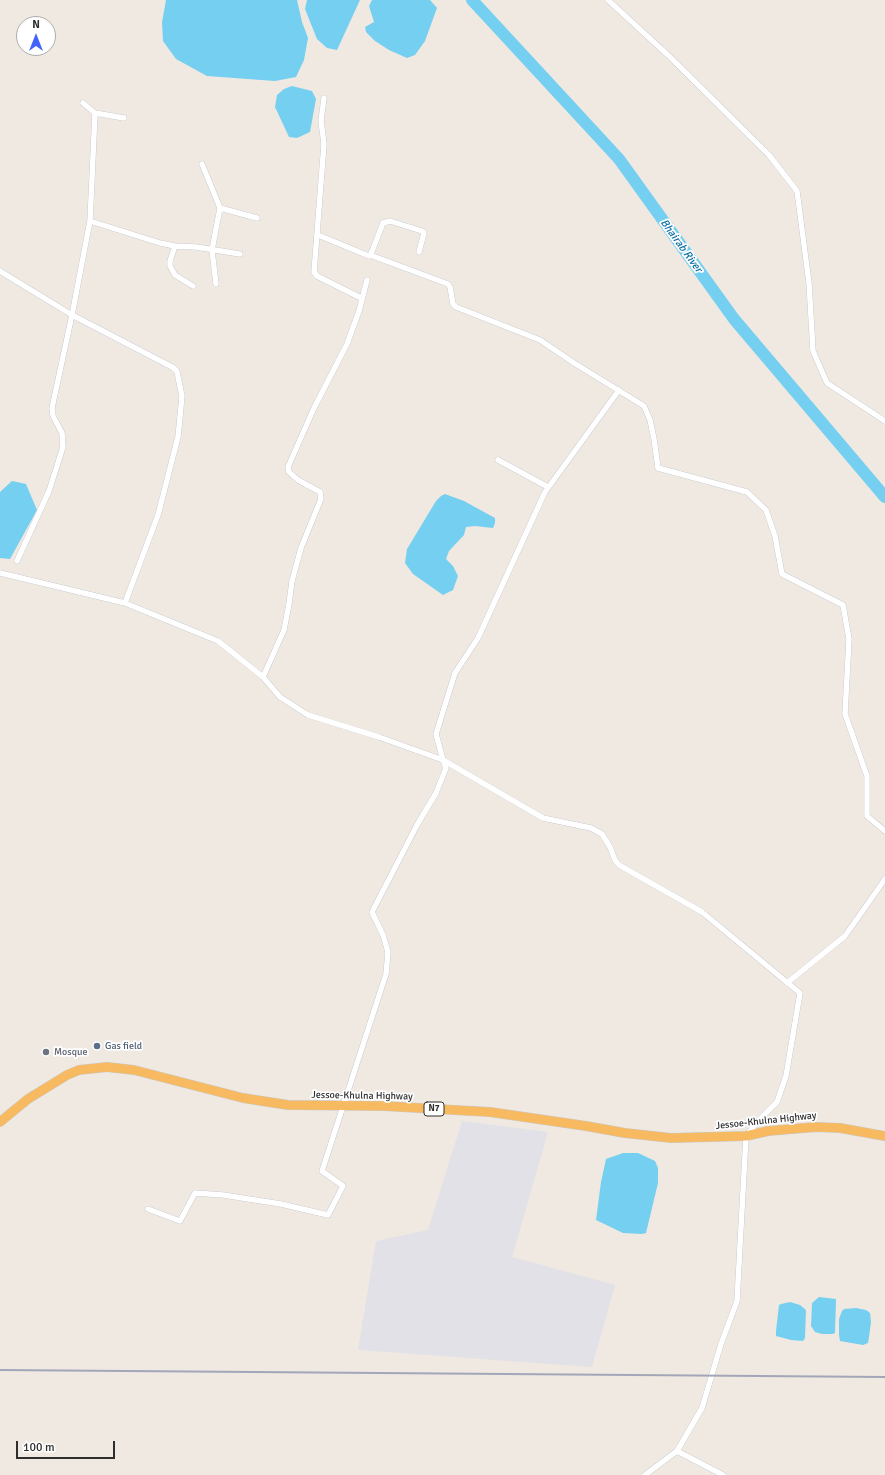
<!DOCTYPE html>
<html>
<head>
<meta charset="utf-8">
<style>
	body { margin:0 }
	#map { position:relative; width:885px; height:1475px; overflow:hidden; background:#efe9e1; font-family:Signika,sans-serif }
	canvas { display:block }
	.north { position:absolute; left:16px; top:16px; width:40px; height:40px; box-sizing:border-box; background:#fff; border:1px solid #ababab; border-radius:50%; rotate:0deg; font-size:11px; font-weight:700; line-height:16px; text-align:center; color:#2e2e2e }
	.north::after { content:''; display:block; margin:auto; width:14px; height:18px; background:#4264fb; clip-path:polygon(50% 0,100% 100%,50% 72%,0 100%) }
	.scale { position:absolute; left:16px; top:1441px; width:99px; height:18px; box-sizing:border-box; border:2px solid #2e2e2e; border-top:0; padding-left:5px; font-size:12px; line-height:14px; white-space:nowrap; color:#2e2e2e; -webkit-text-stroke:3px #fff; paint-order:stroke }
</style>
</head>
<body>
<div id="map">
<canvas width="885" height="1475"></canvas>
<div class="north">N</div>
<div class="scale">100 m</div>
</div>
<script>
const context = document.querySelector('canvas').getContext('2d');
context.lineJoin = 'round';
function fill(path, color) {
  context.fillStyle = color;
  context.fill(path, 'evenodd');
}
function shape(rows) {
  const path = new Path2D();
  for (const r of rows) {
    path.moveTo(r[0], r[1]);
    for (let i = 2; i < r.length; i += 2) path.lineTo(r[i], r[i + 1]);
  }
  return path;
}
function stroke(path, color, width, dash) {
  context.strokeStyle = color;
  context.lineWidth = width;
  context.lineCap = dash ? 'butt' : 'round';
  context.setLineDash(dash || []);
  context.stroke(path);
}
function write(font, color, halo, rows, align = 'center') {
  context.font = font + ' Signika,sans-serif';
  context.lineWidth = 3.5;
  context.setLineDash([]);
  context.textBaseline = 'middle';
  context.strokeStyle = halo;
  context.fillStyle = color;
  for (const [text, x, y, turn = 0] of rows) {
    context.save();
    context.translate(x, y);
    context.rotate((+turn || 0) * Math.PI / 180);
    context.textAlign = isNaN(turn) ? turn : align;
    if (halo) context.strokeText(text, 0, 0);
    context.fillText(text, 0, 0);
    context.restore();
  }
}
const industrial = shape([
	[462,1121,548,1132,512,1257,615,1285,592,1367,358,1350,376,1241,428,1230]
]);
const water = shape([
	[166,0,297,0,302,22,308,38,304,60,296,77,275,81,207,76,176,59,163,41,162,22],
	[307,0,360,0,337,50,327,48,317,39,305,9],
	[372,0,430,0,437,8,425,41,415,55,407,58,389,50,375,41,366,32,365,27,374,22,369,6],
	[292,86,312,91,316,99,310,132,297,138,289,137,275,107,277,95,284,89],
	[12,481,26,484,37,510,10,559,0,558,0,492],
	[445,494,464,501,495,518,495,523,493,528,475,526,466,527,464,535,449,551,446,559,453,566,458,576,453,590,443,595,413,574,405,563,407,549,436,501,441,496],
	[623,1153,638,1153,655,1161,658,1168,658,1183,646,1233,642,1234,623,1233,596,1220,601,1182,606,1159],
	[819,1297,836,1299,835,1333,833,1334,822,1334,815,1332,811,1326,812,1303],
	[790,1302,800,1305,806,1310,805,1338,803,1341,791,1340,776,1336,776,1331,779,1305,781,1304],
	[856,1308,866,1310,870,1313,871,1322,869,1337,868,1343,863,1345,840,1341,839,1335,839,1319,842,1311,844,1309]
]);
const river = shape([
	[472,0,619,159,734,319,885,497]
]);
const minor = shape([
	[608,0,670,57,769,155,797,191,809,283,813,351,827,383,885,421],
	[324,98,321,121,324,144,314,272,317,276,361,298],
	[83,103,95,113,124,118],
	[202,164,220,208,257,218],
	[90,221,160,243,175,246,196,247,240,254],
	[318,235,369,256,371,254,383,223,390,221,422,231,424,233,419,252],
	[175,246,170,261,170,266,175,275,193,286],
	[370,255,448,284,450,287,453,304,456,307,540,340,574,363,644,406,650,420,654,439,658,468,747,492,766,510,775,536,782,574,843,605,849,639,845,714,867,776,867,816,885,831],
	[0,271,72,315,174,368,177,372,182,396,178,437,158,515,125,603,218,641,263,677,280,697,308,715,379,737,443,760,446,768,436,793,417,825,372,912,383,935,388,952,386,974,322,1171,343,1186,328,1215,281,1204,223,1195,195,1193,180,1221,148,1209],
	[216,284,212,250,220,208],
	[619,390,545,492,478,638,455,673,436,734,443,760,543,818,591,828,602,834,610,847,615,860,619,865,702,912,800,993,786,1076,777,1102,759,1120,746,1136,737,1301,721,1344,702,1408,677,1451,645,1475],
	[498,460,548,487],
	[17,561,49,491,63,447,62,433,53,416,52,408,72,315,90,221,95,113],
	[0,573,125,603],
	[263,677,284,630,289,604,292,581,301,548,321,499,320,492,298,480,289,472,288,467,314,408,347,344,359,311,367,280],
	[787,983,845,936,885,879],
	[677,1451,723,1475]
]);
const trunk = shape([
	[0,1122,28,1099,67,1075,79,1070,107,1067,134,1070,243,1098,288,1105,384,1106,490,1112,586,1126,625,1133,671,1138,746,1136,768,1131,816,1127,840,1128,885,1136]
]);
const rail = shape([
	[0,1370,885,1377]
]);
const markers = [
	[97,1046,4,"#5c6f8a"],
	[46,1052,4,"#6b7280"]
];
const shields = [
	[434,1109,20]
];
const shieldNames = [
	["N7",434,1109]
];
const serviceNames = [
	["Gas field",105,1046]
];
const worshipNames = [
	["Mosque",54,1052]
];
const streetNames = [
	["Jessoe-Khulna Highway",362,1096,1],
	["Jessoe-Khulna Highway",766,1121,-6]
];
const waterNames = [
	["Bhairab River",681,246,54]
];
fill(industrial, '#e3e1e8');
fill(water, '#75cff0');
stroke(river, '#75cff0', 12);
stroke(minor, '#b4b7c1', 6);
stroke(trunk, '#c9c9c9', 10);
stroke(minor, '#fff', 5.5);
stroke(trunk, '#f8ba60', 9);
stroke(rail, '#a3a6b8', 2);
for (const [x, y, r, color] of markers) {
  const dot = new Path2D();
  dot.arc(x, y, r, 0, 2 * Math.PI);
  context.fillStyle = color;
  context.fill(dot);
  stroke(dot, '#fff', 1.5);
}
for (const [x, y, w] of shields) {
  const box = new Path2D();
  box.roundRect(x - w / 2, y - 7, w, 14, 3);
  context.fillStyle = '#fff';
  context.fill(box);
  stroke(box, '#2e2e2e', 1);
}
write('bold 9px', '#2e2e2e', null, shieldNames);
write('10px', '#4e5e75', '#fff', serviceNames, 'left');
write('10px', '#5b616d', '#fff', worshipNames, 'left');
write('10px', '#2e2e2e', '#fff', streetNames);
write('italic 11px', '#0d6fa3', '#fff', waterNames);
</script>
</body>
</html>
